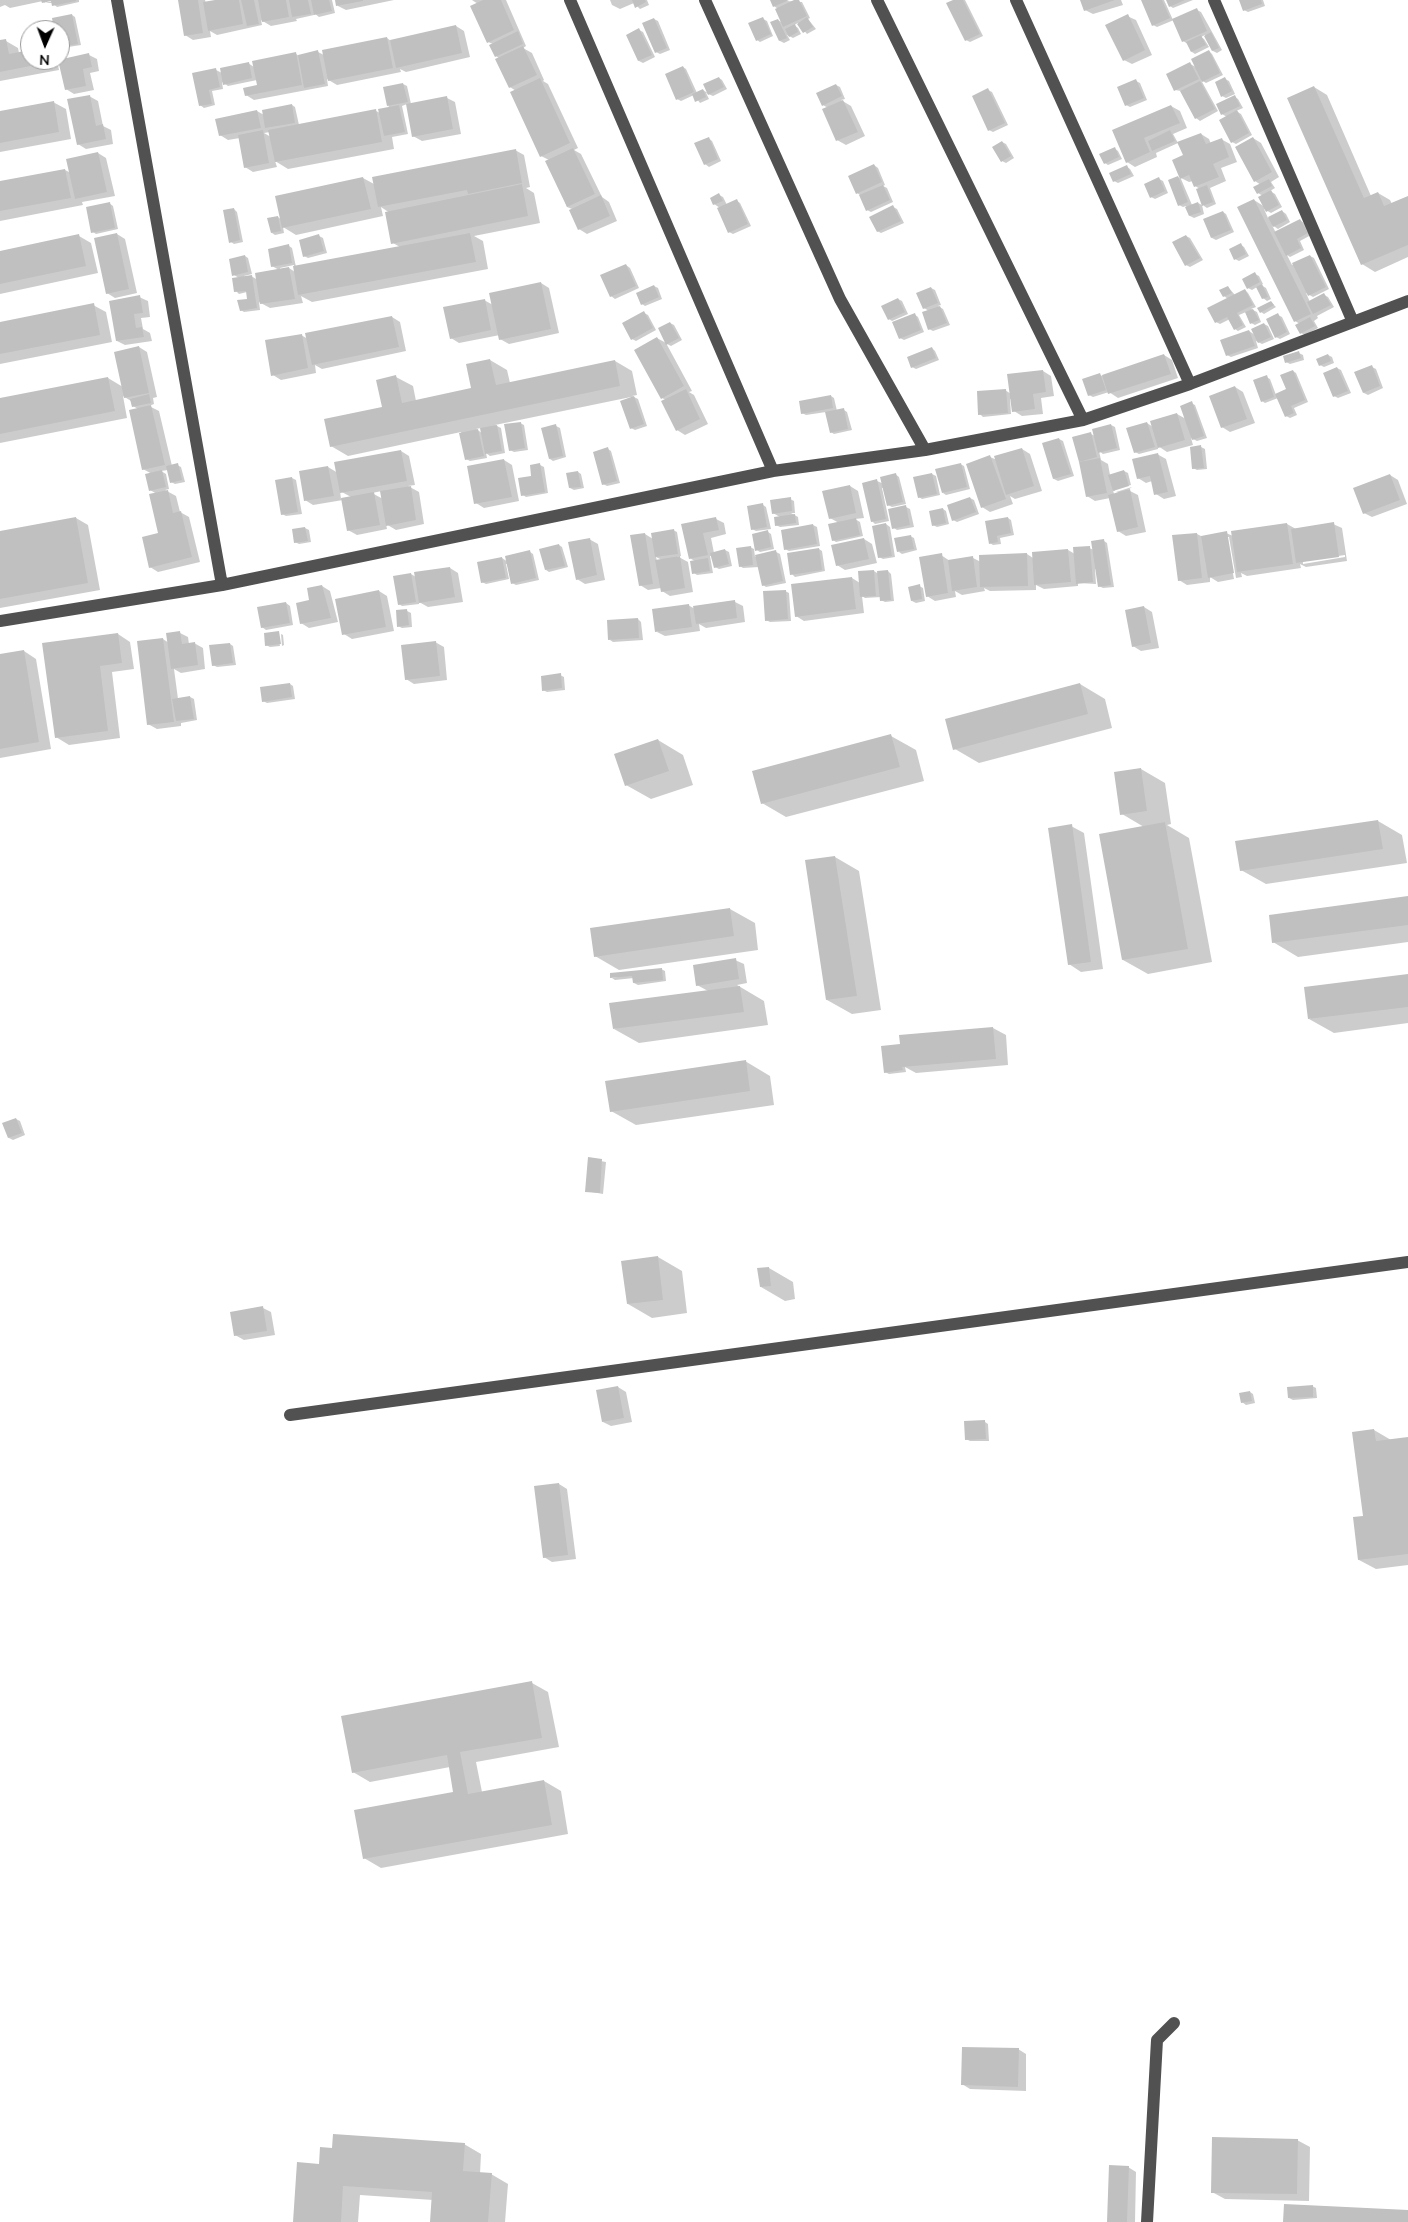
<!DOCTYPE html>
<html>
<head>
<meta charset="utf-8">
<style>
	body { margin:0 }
	#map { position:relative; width:1408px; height:2222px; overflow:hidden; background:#fff; font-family:"Nunito Sans",sans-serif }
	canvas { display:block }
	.north { position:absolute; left:20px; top:20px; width:50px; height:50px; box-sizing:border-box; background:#fff; border:1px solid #999; border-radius:50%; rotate:182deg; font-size:14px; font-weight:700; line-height:20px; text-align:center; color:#000 }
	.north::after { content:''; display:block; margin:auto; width:18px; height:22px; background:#000; clip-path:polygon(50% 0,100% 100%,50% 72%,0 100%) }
</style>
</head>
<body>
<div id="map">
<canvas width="1408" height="2222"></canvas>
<div class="north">N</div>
</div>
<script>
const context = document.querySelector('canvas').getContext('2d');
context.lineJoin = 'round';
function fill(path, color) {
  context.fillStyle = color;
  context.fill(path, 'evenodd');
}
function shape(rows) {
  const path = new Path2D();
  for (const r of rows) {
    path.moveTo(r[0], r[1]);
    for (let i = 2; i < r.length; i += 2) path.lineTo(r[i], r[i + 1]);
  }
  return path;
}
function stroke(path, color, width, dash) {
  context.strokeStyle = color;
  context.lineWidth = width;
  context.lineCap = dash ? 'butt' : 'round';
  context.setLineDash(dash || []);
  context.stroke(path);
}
const shadow = shape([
	[0,0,49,0,45,1,45,3,43,1,10,8,5,5,0,7],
	[57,0,79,0,79,2,57,7,52,3,45,3],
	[179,0,205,0,206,3,222,0,332,0,335,13,319,17,314,13,314,15,296,19,297,21,271,26,261,20,262,25,217,35,210,31,211,37,193,40,185,35],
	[336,0,394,0,346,10,338,6],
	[472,0,506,0,526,46,523,48,532,53,544,80,543,81,548,84,578,148,574,150,581,154,602,197,609,202,617,221,587,234,579,229,572,209,567,207,549,160,541,156,516,91,510,87,500,59,496,56,493,44,488,42,478,4],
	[610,0,647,0,649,5,640,9,634,3,620,9,612,5],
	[771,0,802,2,810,18,808,19,816,29,807,34,798,23,794,25,798,28,801,34,793,38,787,35,790,40,784,43,780,41,778,20,783,23,778,9,774,6],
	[956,0,965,0,983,36,970,42,966,40],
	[1082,0,1121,0,1123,5,1093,14,1085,10],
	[1143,0,1164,0,1173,20,1197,10,1201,12,1222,50,1217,53,1213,51,1205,35,1201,37,1204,39,1209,47,1195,54,1192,52,1188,44,1183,41,1174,20,1157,27,1153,25],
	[1167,0,1193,0,1173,8,1170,6],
	[1241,0,1263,0,1265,6,1248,12,1244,10],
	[72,15,75,17,81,45,62,48,60,47,60,30,55,30],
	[1127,16,1136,20,1152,55,1132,64,1124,60],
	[654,19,658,21,670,50,660,54,656,52],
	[763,19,767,21,773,36,760,42,757,40],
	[456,26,464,31,470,57,406,72,400,69,401,72,337,85,327,79,328,86,254,100,246,95,258,86,257,80,228,86,222,82,223,89,212,91,215,105,204,108,200,105,216,70,222,73,248,63,254,67,296,54,299,56,318,52,324,55,387,38,391,41],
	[639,30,643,32,655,57,643,63,639,61,628,35],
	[6,41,18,48,19,53,30,51,30,60,57,60,59,70,0,81,0,42],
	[1209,51,1212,54,1223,75,1206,83,1201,80,1218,111,1200,121,1196,118,1181,91,1175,90,1190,64,1196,67],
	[89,55,97,59,99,71,90,73,94,90,74,94,66,89],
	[683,67,686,69,697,93,703,90,709,94,719,78,722,80,727,89,713,96,706,93,709,99,700,103,694,95,681,101,677,99],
	[1225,79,1229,81,1235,94,1226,98,1222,96],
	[1136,81,1140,83,1147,100,1130,107,1126,105],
	[403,84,407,86,411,104,447,98,455,102,461,134,422,141,413,136,407,104,402,106,408,134,392,137,394,149,288,169,275,161,277,167,253,172,245,167,240,138,228,140,220,135,257,111,264,115,292,105,295,107,299,125,376,111,380,113,389,108,385,88],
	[270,132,271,137,264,133],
	[836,85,840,87,845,99,841,100,851,106,865,136,846,145,837,140,828,108,823,105],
	[1314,87,1327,95,1371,196,1378,193,1390,200,1392,204,1408,197,1408,257,1375,272,1362,264],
	[988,90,992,92,1008,125,993,132,989,130],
	[89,96,98,101,103,126,111,130,113,144,86,149,78,144],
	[1235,97,1238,99,1243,108,1236,111,1241,114,1252,135,1236,144,1232,142,1227,117,1222,114],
	[53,102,66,109,71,139,0,152,0,112],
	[1171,106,1180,111,1187,128,1173,134,1178,143,1156,153,1157,157,1135,167,1127,162,1113,131],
	[1201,134,1209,139,1211,144,1221,139,1230,144,1237,162,1221,168,1226,181,1210,188,1216,204,1207,208,1204,206,1198,190,1200,189,1195,186,1193,181,1189,182,1181,178,1184,156],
	[708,138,712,141,721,161,709,167,705,164],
	[1253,138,1261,143,1279,177,1271,182,1275,188,1270,191,1275,194,1282,207,1271,213,1264,209,1268,218,1282,211,1286,214,1290,222,1278,229,1272,225,1276,233,1300,220,1304,223,1311,235,1300,241,1304,250,1290,257,1287,255,1292,265,1310,256,1314,258,1329,289,1313,297,1306,293,1310,302,1324,295,1328,297,1334,307,1317,316,1318,318,1314,321,1318,328,1305,335,1301,333,1300,324,1295,321,1254,200,1265,207,1263,196,1258,193,1261,185,1255,181],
	[1002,142,1006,144,1014,158,1006,163,1002,161],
	[1114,148,1118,151,1122,159,1108,165,1105,163],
	[515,150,524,155,530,187,526,188,534,193,540,223,474,236,483,241,488,269,312,302,301,296,303,303,270,308,259,302,260,310,244,312,241,310,248,300,247,292,239,294,236,291,239,278,234,275,245,256,248,258,252,274,244,276,244,278,251,276,258,280,279,270,272,266,289,246,292,248,296,267,400,247,393,243,390,213,381,207,383,216,296,235,283,227,284,233,275,235,272,233,278,217,282,220,363,178,374,184],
	[294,265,295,272,289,268,280,270,280,268],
	[98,153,106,158,115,196,82,202,83,205,0,221,0,182,65,170,71,173],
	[874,165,878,168,885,185,883,186,887,188,893,202,871,212,867,210,860,195,857,193],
	[1127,167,1130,169,1134,176,1118,183,1114,181],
	[1178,177,1181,179,1192,205,1198,203,1202,205,1204,214,1194,218,1190,216,1186,206,1183,207,1179,205],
	[1159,179,1163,181,1168,193,1155,199,1151,197],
	[719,195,723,197,727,205,737,201,740,203,751,226,733,234,729,232,720,208,714,204],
	[109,203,113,206,118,229,96,234,93,232],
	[893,207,897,209,904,223,881,233,877,231],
	[234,209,237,212,243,242,234,244,231,242],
	[1223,212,1226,214,1234,232,1216,240,1212,238,1205,220],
	[117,234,125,239,137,293,115,298,107,293],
	[79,236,91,243,98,273,0,294,0,252],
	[319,236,323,238,327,253,308,258,304,256],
	[1186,236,1190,238,1203,260,1190,267,1186,265],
	[1241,245,1244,247,1249,256,1239,261,1235,259],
	[626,265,630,268,639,288,615,299,611,296,602,276],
	[1255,274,1259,276,1263,284,1261,285,1266,288,1271,299,1267,301,1263,298,1257,287,1252,290,1248,288],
	[541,283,549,288,559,333,509,344,500,339,500,335,459,343,451,338,484,300,493,305],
	[654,286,658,288,662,299,645,306,642,304],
	[1228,287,1235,295,1245,290,1248,293,1256,307,1251,309,1257,312,1261,322,1255,325,1251,323,1246,312,1239,315,1246,327,1238,331,1235,329,1230,319,1220,324,1216,322,1228,299,1224,296],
	[931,288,935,290,941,305,938,306,943,309,950,325,933,331,929,329,929,311,924,308],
	[139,297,148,301,150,317,141,318,143,329,150,333,152,341,125,345,117,341],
	[898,299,902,301,908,314,892,321,889,319],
	[1271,302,1276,307,1264,314,1261,312],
	[93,305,106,312,112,342,0,364,0,323],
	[644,313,648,315,656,330,636,341,632,339],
	[914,314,918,317,924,332,904,340,900,338],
	[1278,315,1282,317,1290,334,1280,339,1276,337],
	[392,317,400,322,406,351,322,369,315,365,316,373,281,380,273,375,301,335,308,339],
	[670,323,674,325,682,340,671,346,667,344],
	[1264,324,1268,326,1274,339,1262,344,1256,341,1258,348,1231,357,1227,355,1249,331,1255,335],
	[657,338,666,343,692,391,689,392,694,395,708,424,685,435,677,430,666,400,662,398],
	[139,347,147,352,157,397,153,398,154,404,149,406,159,411,172,466,177,465,181,467,185,482,175,484,171,482,168,470,161,471,166,474,169,489,165,490,176,496,180,512,189,517,200,562,158,572,150,567,160,534,157,494,150,490,152,474,143,469,138,409,133,406,131,401,123,396,127,418,0,443,0,400,108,378,123,387],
	[932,348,935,351,939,360,916,369,912,367],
	[1299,353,1303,355,1304,360,1290,364,1286,362],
	[1164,355,1172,360,1178,378,1118,398,1109,392,1093,397,1089,395,1099,374,1102,376],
	[1328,355,1332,357,1334,363,1324,367,1320,365],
	[490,360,507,370,510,383,615,361,632,371,637,395,632,396,638,399,647,426,635,430,631,428,631,397,495,425,501,428,505,453,490,456,486,453,487,458,470,461,466,459,461,432,348,456,331,446,383,408,396,377,413,386,416,401,473,389],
	[481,428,482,433,476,429],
	[1372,367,1376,369,1383,388,1368,395,1364,393,1356,373],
	[1337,368,1341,370,1351,393,1338,398,1334,396],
	[1043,371,1051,376,1054,396,1041,398,1043,414,1022,416,1014,411,1012,399,1010,399,1011,414,983,417,980,414,1005,390,1011,394,1009,375],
	[1293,371,1296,373,1308,402,1294,408,1297,415,1290,418,1286,416,1278,398,1265,403,1262,401,1266,377,1270,379,1276,395,1287,390],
	[1235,387,1243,392,1255,423,1230,432,1222,427],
	[831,396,834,398,837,411,844,410,847,412,852,430,834,434,831,432,826,412,806,415,802,413],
	[1191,403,1195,405,1207,438,1197,441,1191,438,1193,445,1167,452,1158,446,1158,449,1139,454,1135,452,1147,423,1153,427,1177,414,1186,419],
	[520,423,524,425,528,450,514,452,510,450],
	[1111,425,1115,427,1120,450,1103,454,1099,451,1101,460,1108,464,1110,475,1124,471,1128,473,1131,485,1115,489,1115,491,1113,490,1114,494,1119,493,1116,492,1132,487,1128,490,1138,495,1146,532,1126,536,1118,531,1110,498,1095,501,1087,496,1083,463,1080,461,1091,434,1095,436],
	[556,426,560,428,566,457,553,461,550,459],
	[1059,439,1063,441,1074,476,1058,481,1054,479],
	[1201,447,1205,449,1207,469,1197,470,1193,468],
	[608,449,611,451,620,483,607,486,603,484],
	[1022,449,1030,454,1042,491,1015,499,1010,496,1013,504,990,512,982,507,990,457,997,460],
	[401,451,409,456,415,485,408,486,419,492,424,524,396,530,386,524,387,529,357,535,348,530,343,500,313,505,305,500,328,467,338,473],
	[340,491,351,497,341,499],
	[382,491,383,499,372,493],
	[1157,454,1166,459,1176,496,1164,499,1156,494,1152,481,1146,483,1138,478],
	[504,460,512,465,519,501,484,508,476,503],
	[960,464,964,466,970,489,946,495,943,493],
	[540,465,544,467,548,493,526,497,523,495],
	[578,472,581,474,584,488,574,490,570,488],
	[895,474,899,477,906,504,892,507,888,505,884,488,882,488,889,521,875,524,872,521,877,481,884,484],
	[932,474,936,476,940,495,922,499,919,497],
	[1390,475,1398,480,1407,504,1372,517,1364,513],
	[292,478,296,480,302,514,286,516,282,514],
	[850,486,858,491,864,518,855,519,860,522,863,536,836,542,833,540,839,523,830,518],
	[970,498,974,500,979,514,957,522,953,520],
	[790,499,794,501,795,513,791,513,798,517,799,525,780,527,776,525,780,517,773,513],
	[763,505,766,507,771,529,756,531,752,529],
	[906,507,910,509,914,527,897,530,894,528],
	[943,509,946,511,949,524,937,527,933,525],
	[76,518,88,525,100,590,0,608,0,532],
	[1008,518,1011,520,1014,535,1000,538,1001,544,993,545,990,543],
	[716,519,724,523,726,534,711,538,714,553,725,550,729,552,732,566,719,569,715,567,712,556,710,556,713,573,697,575,694,573,696,562,690,558,683,525],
	[886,524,890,527,895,557,883,559,879,557],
	[1287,524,1296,529,1333,524,1342,528,1347,561,1306,567,1300,564,1301,568,1247,576,1241,573,1242,577,1236,578,1229,537,1226,537,1234,579,1218,582,1210,577,1210,582,1187,585,1179,580,1197,534,1203,537,1226,533,1233,536],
	[1345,555,1345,557,1303,564,1303,561],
	[813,525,817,527,820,546,789,551,785,549],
	[305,528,309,530,311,542,299,544,295,542],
	[673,530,677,532,681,556,677,556,688,562,693,592,670,596,662,591,661,588,648,590,640,585,645,534,653,539],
	[656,557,662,560,657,561],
	[768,532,771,534,774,549,760,552,757,550],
	[910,536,914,538,917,550,902,554,899,552],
	[589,539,598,544,605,580,585,584,577,579],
	[864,539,872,544,877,563,845,570,837,565],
	[1104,541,1107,543,1114,587,1103,588,1099,586,1097,569,1095,569,1096,584,1078,583,1078,586,1044,589,1036,585,1036,590,990,591,984,588,985,591,962,595,955,591,956,597,935,601,927,596,941,555,950,561,973,558,981,562,1027,554,1033,558,1068,550,1075,554,1089,548,1094,550],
	[559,545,562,547,568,567,549,572,546,570],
	[750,547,754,549,755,557,776,552,780,554,786,583,766,587,763,585,759,567,743,568,740,566],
	[819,549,822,551,825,571,795,577,792,574],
	[530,552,533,554,539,580,516,585,512,583,508,564,506,564,509,579,486,584,482,582,502,558,508,562],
	[450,568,458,573,463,602,428,607,419,602,419,604,402,606,399,604,411,574,416,577],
	[874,571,877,573,888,571,891,574,894,601,885,602,881,600,881,597,865,598,862,596,864,613,804,621,796,616,852,578,860,583],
	[322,586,330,591,338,622,309,628,301,623,311,601],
	[919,586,923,588,925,601,916,603,912,601],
	[379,591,387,596,394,631,352,639,344,634],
	[785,591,789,593,791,621,770,622,766,620],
	[735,602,743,606,745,622,706,628,699,624,700,631,665,636,657,632,688,605,695,609],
	[286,603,290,606,293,625,266,630,262,627],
	[1144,607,1152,612,1159,648,1141,651,1133,646],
	[407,611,411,613,412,627,402,628,398,626],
	[638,619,641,622,643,640,613,642,610,640],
	[180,633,188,637,189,644,194,643,203,648,205,669,181,673,174,669,178,699,190,697,194,699,197,720,181,723,181,726,157,729,148,724,163,639,169,643],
	[278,633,280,646,270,647,266,645,265,634,279,633,280,633],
	[118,634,130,642,134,669,112,672,120,738,69,745,56,737],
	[281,634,283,635,284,645,282,646],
	[435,642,444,647,447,680,414,684,406,679],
	[230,644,233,646,236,665,217,667,213,665],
	[24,651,36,659,51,749,0,758,0,655],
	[560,675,564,677,565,690,547,692,543,690],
	[290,684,293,686,295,699,267,703,263,701],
	[1080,684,1105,699,1112,728,979,763,955,749],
	[891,736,916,750,924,781,786,817,762,803],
	[658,740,683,755,693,785,651,799,626,785],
	[1141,769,1165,783,1171,824,1167,825,1189,838,1212,962,1148,974,1123,960,1144,827,1122,814],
	[1378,821,1402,835,1407,863,1266,884,1241,870],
	[1071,826,1084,833,1103,969,1081,972,1069,964],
	[835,857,859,871,881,1010,852,1014,827,1000],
	[1408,897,1408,942,1298,957,1273,942],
	[730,909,755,923,758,950,619,970,595,956,591,929],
	[735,960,744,964,747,983,737,985,764,1001,768,1025,639,1043,614,1029,708,991,697,985],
	[661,969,665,971,666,981,638,985,634,983,634,978,615,980,612,978],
	[1408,975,1408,1023,1334,1033,1309,1019],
	[993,1028,1006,1035,1008,1065,916,1073,905,1067,906,1072,889,1074,885,1072],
	[745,1061,770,1076,774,1105,636,1125,611,1111],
	[16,1119,20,1121,25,1135,13,1140,9,1138,4,1124],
	[589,1159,606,1162,603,1194,586,1191],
	[658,1257,682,1271,687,1313,652,1318,628,1304],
	[769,1268,793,1282,795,1299,785,1301,761,1287],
	[263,1308,271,1312,275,1335,244,1340,235,1335],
	[1312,1386,1316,1388,1317,1398,1293,1400,1289,1398],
	[618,1387,626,1392,632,1422,611,1426,603,1422],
	[1250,1392,1253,1394,1255,1403,1246,1405,1242,1402],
	[985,1422,988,1424,989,1441,970,1441,966,1439],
	[1374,1430,1391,1440,1408,1438,1408,1565,1376,1569,1359,1560,1364,1517,1354,1433],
	[559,1484,567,1489,576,1559,552,1562,544,1557,536,1487],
	[532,1683,548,1692,559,1747,476,1762,482,1792,544,1781,561,1791,568,1834,381,1868,364,1858,455,1793,450,1767,370,1782,353,1772],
	[1018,2049,1026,2054,1026,2091,970,2089,962,2084],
	[1297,2140,1310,2147,1309,2201,1225,2199,1212,2192],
	[464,2144,481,2154,480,2174,491,2174,508,2184,505,2222,431,2222,433,2200,360,2195,358,2222,294,2222,320,2165],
	[1128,2167,1136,2172,1135,2222,1108,2222]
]);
const building = shape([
	[41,0,76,0,76,1,52,6,51,1,42,3],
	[178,0,198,0,203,33,184,36],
	[215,0,239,0,243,24,208,31,203,2],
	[241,0,254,0,259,24,247,26],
	[258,0,286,0,289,17,262,22],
	[289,0,308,0,311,14,292,17],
	[311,0,329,0,332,11,314,15],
	[335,0,363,0,363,1,336,6],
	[483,0,501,0,514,30,487,43,470,6],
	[632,0,645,0,646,2,635,8],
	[770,0,789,0,773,7],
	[794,0,799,0,807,16,783,27,775,9],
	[953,0,963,0,980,34,965,41,946,3],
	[1080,0,1115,0,1084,11],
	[1141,0,1162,0,1170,18,1152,26],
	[1166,0,1185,0,1169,7],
	[1239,0,1261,0,1262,4,1243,11],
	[1197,8,1207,31,1182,42,1172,19],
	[72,14,78,44,60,47,60,30,54,30,52,18],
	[1128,14,1145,50,1123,61,1105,25],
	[763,17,771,34,756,41,748,23],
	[807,17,813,27,803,33,797,24],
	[654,18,667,48,655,53,642,23],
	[778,19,787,38,779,41,770,22],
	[795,24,798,32,789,37,785,29],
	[456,25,462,53,396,68,390,40],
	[639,28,652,55,638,61,626,35],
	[518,31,523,44,495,57,489,45],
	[1211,32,1219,48,1212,51,1204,36],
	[1201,35,1206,45,1191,52,1186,42],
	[387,37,393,68,328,81,322,50],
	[6,39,9,54,30,50,30,60,46,60,46,63,0,72,0,40],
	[523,46,537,75,509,88,495,59],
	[318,50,325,84,304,88,298,55],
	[1209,50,1220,73,1202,82,1191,59],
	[296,52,302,85,245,96,243,88,257,85,252,61],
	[89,53,92,67,83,69,86,86,65,90,58,60],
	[249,62,252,78,223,85,220,68],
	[1190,62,1199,79,1174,91,1166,74],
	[683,66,694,92,676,100,665,74],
	[216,68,220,87,209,90,212,104,199,106,192,73],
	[719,77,724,87,708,95,703,84],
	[1225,77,1232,91,1221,97,1215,82],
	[540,78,570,143,540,157,510,92],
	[1136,79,1144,98,1125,106,1117,87],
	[1200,81,1215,109,1195,119,1180,91],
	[403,83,408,102,387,106,383,87],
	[836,84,842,96,822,106,816,93],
	[1314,86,1364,198,1378,192,1384,206,1408,196,1408,245,1361,265,1287,98],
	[988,88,1005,123,988,131,972,96],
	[703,89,706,97,695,102,692,94],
	[90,95,96,126,103,124,106,139,77,145,67,99],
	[1235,95,1240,106,1221,115,1216,104],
	[447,96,453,129,412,137,406,104],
	[843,100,858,132,836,141,822,109],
	[54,101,59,132,0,143,0,111],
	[292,104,295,123,265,128,262,110],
	[399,105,405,132,384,136,378,109],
	[1171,105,1180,123,1144,138,1150,152,1126,163,1112,130],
	[376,109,382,142,275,162,268,130],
	[257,110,261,128,219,136,215,119],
	[1237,110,1249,133,1231,143,1219,120],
	[263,130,269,163,244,168,238,135],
	[1170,130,1175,141,1152,151,1148,141],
	[1201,133,1206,144,1222,138,1229,157,1213,164,1219,177,1194,187,1189,175,1180,179,1172,160,1183,155,1177,142],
	[709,137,718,159,704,165,694,143],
	[1253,137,1272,172,1254,182,1235,147],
	[1002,141,1011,156,1001,162,992,147],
	[1115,147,1119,157,1104,164,1099,154],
	[573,148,595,194,567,207,545,161],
	[516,149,522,183,468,194,467,190,378,207,372,177],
	[98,152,107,192,75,199,66,159],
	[874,164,882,182,856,194,848,176],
	[1127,165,1131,174,1113,182,1109,173],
	[65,169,71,198,0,211,0,181],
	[1178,176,1188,202,1178,206,1168,180],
	[363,177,371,209,282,228,275,196],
	[1159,177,1165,191,1150,198,1144,184],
	[1269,179,1272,186,1257,194,1253,187],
	[522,184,528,216,391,244,385,212],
	[883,185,890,200,866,211,859,195],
	[1207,185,1213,202,1202,206,1196,189],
	[1271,190,1279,205,1266,212,1258,197],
	[719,193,723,201,713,205,710,198],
	[601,195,610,216,578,230,569,210],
	[737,199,748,224,728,233,717,208],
	[1254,199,1311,314,1294,322,1237,207],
	[110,202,115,228,91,233,86,207],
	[1198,202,1201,212,1189,216,1185,207],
	[893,205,901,221,877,232,869,217],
	[234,208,240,240,229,243,223,210],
	[1282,210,1287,220,1273,227,1268,217],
	[1223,211,1231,230,1211,238,1203,219],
	[278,216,281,231,271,233,267,218],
	[1300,219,1308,233,1297,239,1301,248,1286,256,1274,232],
	[117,233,129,289,106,294,94,238],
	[470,233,476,262,298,295,293,266],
	[79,234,86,266,0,284,0,251],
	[319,234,324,251,303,257,299,240],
	[1186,235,1200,258,1185,266,1172,242],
	[1241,243,1246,254,1234,260,1229,249],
	[289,244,292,263,271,267,268,249],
	[245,255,248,272,232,276,229,259],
	[1310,255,1326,287,1308,296,1292,263],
	[626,264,636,286,610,297,600,275],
	[289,267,295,299,260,304,255,273],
	[1255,272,1260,282,1247,289,1242,279],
	[252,275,257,308,240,311,237,300,247,299,246,291,234,292,232,278],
	[541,282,551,329,499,340,489,293],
	[1262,284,1268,297,1262,299,1256,287],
	[654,285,659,297,641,305,636,293],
	[1228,286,1232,293,1223,297,1219,290],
	[931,287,938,303,923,309,916,293],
	[1245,289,1253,305,1237,313,1243,325,1234,330,1227,317,1215,323,1207,308],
	[1324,293,1331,305,1313,314,1307,302],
	[140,295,143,313,134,314,136,328,142,327,144,337,116,341,109,301],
	[898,298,905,312,888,320,881,306],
	[485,299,491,330,450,339,443,307],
	[1271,301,1274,305,1260,313,1257,308],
	[94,303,100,335,0,354,0,322],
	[940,306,947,323,928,330,922,312],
	[1253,309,1259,320,1250,324,1245,312],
	[644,311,653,328,631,340,622,323],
	[915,313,921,330,899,339,892,322],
	[1278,313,1287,332,1275,338,1266,319],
	[392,316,399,347,312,365,305,333],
	[1310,317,1315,326,1300,334,1295,325],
	[670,322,679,338,666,345,658,328],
	[1264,323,1271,337,1258,343,1251,329],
	[1249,330,1255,346,1226,356,1220,340],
	[302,334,308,368,271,376,265,340],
	[657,337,684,386,661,399,634,350],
	[139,346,149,393,124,398,114,352],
	[932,347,936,358,911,368,907,357],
	[1299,351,1301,358,1285,363,1283,356],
	[1164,354,1171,374,1108,394,1102,375],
	[1328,354,1331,361,1319,366,1316,359],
	[490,359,496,385,615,360,620,386,330,447,324,419,382,407,376,380,396,375,402,403,471,388,466,364],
	[1372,365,1380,386,1363,393,1354,372],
	[1337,367,1348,391,1333,397,1323,373],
	[1043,370,1046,392,1033,394,1035,409,1012,412,1007,374],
	[1293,370,1305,400,1291,406,1294,413,1285,417,1275,394,1286,389,1280,375],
	[1100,373,1106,390,1088,396,1082,379],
	[1267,375,1274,397,1261,402,1253,380],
	[108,377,115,411,0,434,0,398],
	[1235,386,1247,419,1221,428,1209,396],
	[686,389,700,419,676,431,661,401],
	[1006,389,1008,413,978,415,977,391],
	[149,394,151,403,132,407,130,399],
	[831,395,833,408,801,414,799,401],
	[634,396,644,424,630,429,620,401],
	[1192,401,1204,436,1192,440,1180,406],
	[151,405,165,465,142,470,129,410],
	[844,408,848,429,830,433,825,412],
	[1177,413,1185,440,1158,448,1150,421],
	[521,422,525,448,509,451,504,424],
	[1147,422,1155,447,1134,453,1126,428],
	[556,424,563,456,549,459,541,428],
	[1111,424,1117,448,1098,453,1092,429],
	[497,425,502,451,485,454,480,428],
	[478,429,484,456,465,460,459,433],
	[1091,432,1097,457,1079,462,1072,437],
	[1059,438,1071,474,1053,479,1042,443],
	[1201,445,1204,468,1192,469,1190,447],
	[608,447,617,481,602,485,593,452],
	[1022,448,1034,486,1006,495,994,456],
	[401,450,407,481,340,493,334,462],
	[1158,453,1168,492,1154,495,1150,476,1137,479,1132,459],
	[990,455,1006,499,981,508,966,464],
	[1100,458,1107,493,1086,497,1079,462],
	[504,459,512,497,474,504,467,466],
	[178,463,182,480,170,483,166,466],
	[540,463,545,492,521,496,518,478,531,476,530,465],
	[961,463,967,487,942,493,935,469],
	[328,466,334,496,304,501,299,471],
	[162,470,166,487,149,491,145,474],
	[1124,470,1129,486,1113,491,1108,475],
	[578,471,581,487,569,488,566,473],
	[896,473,903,502,887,506,880,477],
	[932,473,937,494,918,498,913,477],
	[1390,474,1400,500,1363,514,1353,488],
	[292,477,298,512,281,515,275,480],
	[877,479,886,519,871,522,862,483],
	[850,485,856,513,829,519,822,491],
	[411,486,416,520,386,526,380,491],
	[1130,489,1138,527,1117,532,1108,495],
	[168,490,173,513,181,511,192,557,149,568,142,537,158,533,149,494],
	[374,492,380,525,347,531,341,498],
	[791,497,792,511,772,514,770,500],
	[970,497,976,512,952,521,947,505],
	[763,503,767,527,751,530,747,506],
	[906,505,910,525,892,529,888,509],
	[943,508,946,523,932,526,929,511],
	[795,514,796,523,775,526,774,517],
	[76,517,88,583,0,599,0,531],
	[716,517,719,530,703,533,708,555,689,559,681,524],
	[1008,517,1011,533,997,536,998,542,989,544,985,521],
	[856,518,860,535,832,541,828,524],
	[1334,522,1339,557,1296,563,1291,529],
	[886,523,892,556,878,558,872,526],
	[1287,523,1293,564,1237,572,1231,531],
	[813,524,817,544,784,550,781,530],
	[305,527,308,541,294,543,292,529],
	[674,529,678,554,655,557,651,533],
	[768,530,771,547,755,551,752,534],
	[1227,531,1234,573,1208,578,1201,536],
	[645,533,653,584,639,586,630,535],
	[1197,533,1202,578,1178,581,1172,535],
	[911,535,914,549,897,552,894,538],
	[590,538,597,575,576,580,568,542],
	[864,538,869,559,836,566,831,545],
	[1104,539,1111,585,1098,587,1091,541],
	[559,544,565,566,545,570,539,549],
	[751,546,753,565,739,567,736,548],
	[1090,546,1093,582,1076,584,1073,547],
	[819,548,822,570,790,575,787,553],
	[725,549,729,564,714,568,710,553],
	[1068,549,1071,582,1034,585,1032,552],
	[530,550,536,578,511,584,505,556],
	[776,550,783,581,762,586,755,555],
	[942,553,948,593,926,597,919,557],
	[1027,553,1028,586,980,587,979,555],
	[680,556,685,588,661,592,655,560],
	[973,556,977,587,952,591,948,560],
	[502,557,506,578,481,583,477,562],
	[708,558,710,571,692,574,690,561],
	[450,567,455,597,419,603,414,572],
	[874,570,876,596,860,597,858,571],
	[888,570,891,600,880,601,877,571],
	[411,573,416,602,398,605,393,576],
	[852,577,856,609,795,617,791,584],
	[920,584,922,599,911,601,908,587],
	[322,585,331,618,300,624,296,603,309,600,307,588],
	[379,590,386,627,342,635,335,599],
	[786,590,788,619,765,621,763,591],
	[735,600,737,618,696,624,693,606],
	[286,602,290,623,261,628,257,607],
	[689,604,692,627,655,632,652,609],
	[1144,606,1151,643,1132,647,1125,610],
	[407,609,409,625,397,627,396,610],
	[638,618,639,638,608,640,607,620],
	[180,631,182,644,195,642,198,665,171,669,166,633],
	[279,631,281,644,265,646,264,633],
	[118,633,122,663,100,666,108,731,55,738,42,643],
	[163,638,174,722,147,725,137,641],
	[436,641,440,676,405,680,401,645],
	[230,643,233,663,212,666,209,645],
	[24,650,39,742,0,749,0,654],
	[561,673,562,688,542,691,541,676],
	[290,683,292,697,262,702,260,687],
	[1080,683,1088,714,953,750,945,719],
	[190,696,194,719,176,721,172,699],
	[891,734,900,767,761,804,752,771],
	[658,739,669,771,625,786,614,754],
	[1141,768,1147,811,1120,815,1114,772],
	[1378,820,1383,849,1240,871,1235,841],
	[1165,822,1188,949,1122,960,1099,834],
	[1072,824,1091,962,1068,965,1048,828],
	[835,856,857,996,826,1000,805,860],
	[1408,896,1408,925,1272,943,1269,915],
	[730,908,734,936,594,957,590,928],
	[736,958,739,979,696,986,693,965],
	[662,968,663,980,633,983,632,976,610,978,610,973],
	[1408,974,1408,1007,1308,1019,1304,987],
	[740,986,744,1012,613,1029,609,1003],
	[993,1027,996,1059,902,1067,903,1070,884,1073,881,1046,900,1044,899,1035],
	[746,1060,750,1091,610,1112,605,1081],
	[16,1118,22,1133,8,1138,2,1123],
	[588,1157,602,1159,600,1193,585,1192],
	[658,1256,663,1300,627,1304,621,1261],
	[769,1267,771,1286,760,1287,757,1268],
	[263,1306,267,1331,234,1336,230,1312],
	[1313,1385,1313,1397,1288,1398,1287,1387],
	[618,1386,624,1418,602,1422,596,1390],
	[1250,1391,1252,1401,1241,1403,1239,1393],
	[985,1420,986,1439,965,1440,964,1421],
	[1374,1429,1376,1441,1408,1437,1408,1554,1358,1560,1353,1517,1363,1516,1352,1432],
	[559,1483,568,1555,543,1558,534,1486],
	[532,1681,542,1738,460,1752,468,1794,544,1780,552,1825,363,1859,354,1810,453,1792,447,1755,352,1773,341,1716],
	[962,2047,1019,2048,1018,2087,961,2085],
	[333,2134,465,2143,463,2171,492,2173,488,2222,430,2222,432,2192,343,2186,341,2222,293,2222,297,2162,319,2164,320,2147,332,2148],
	[1212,2137,1298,2139,1297,2194,1211,2193],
	[1109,2165,1129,2166,1127,2222,1107,2222],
	[1284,2204,1408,2210,1408,2222,1283,2222]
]);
const minor = shape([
	[117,0,222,585],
	[570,0,773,471],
	[705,0,840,299,925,450],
	[877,0,1083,420],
	[1016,0,1190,384],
	[1214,0,1353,322],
	[0,621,222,585,773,471,925,450,1083,420,1190,384,1408,301],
	[290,1415,1408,1262],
	[1147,2222,1157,2040,1174,2023]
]);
fill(shadow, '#0003');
fill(building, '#c0c0c0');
stroke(minor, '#515151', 12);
</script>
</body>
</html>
